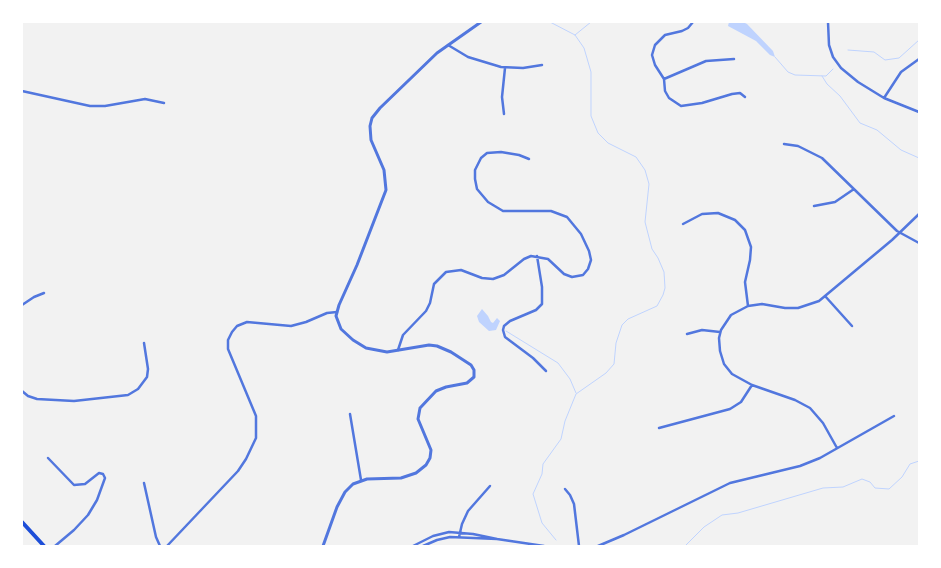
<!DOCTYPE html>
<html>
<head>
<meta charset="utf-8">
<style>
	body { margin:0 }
	#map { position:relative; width:941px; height:568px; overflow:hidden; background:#f2f2f2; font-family:"Work Sans",sans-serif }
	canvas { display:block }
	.frame { position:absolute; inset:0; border:23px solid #fff; pointer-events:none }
</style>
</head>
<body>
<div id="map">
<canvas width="941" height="568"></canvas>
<div class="frame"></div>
</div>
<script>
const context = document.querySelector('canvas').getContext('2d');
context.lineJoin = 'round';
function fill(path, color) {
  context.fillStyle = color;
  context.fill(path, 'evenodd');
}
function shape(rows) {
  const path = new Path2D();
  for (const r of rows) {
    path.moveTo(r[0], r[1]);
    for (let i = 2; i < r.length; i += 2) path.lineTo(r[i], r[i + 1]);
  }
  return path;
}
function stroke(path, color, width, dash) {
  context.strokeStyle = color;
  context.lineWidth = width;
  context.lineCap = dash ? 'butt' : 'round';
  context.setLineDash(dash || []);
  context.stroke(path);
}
const water = shape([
	[729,22,743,22,747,24,773,51,775,57,770,55,756,41,728,26],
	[482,309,488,316,491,322,493,323,497,318,500,321,496,330,489,331,479,322,477,316]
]);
const stream = shape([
	[550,22,575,35,584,48,591,72,591,116,598,133,608,143,636,157,645,170,649,184,645,222,652,249,658,258,664,272,665,288,663,295,657,306,628,319,622,325,616,343,614,364,606,373,576,394,565,421,561,439,543,464,542,474,533,494,542,523,556,540],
	[575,35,591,22],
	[848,50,874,52,885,60,899,58,919,40],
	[775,57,788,72,795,75,826,76,833,69],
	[822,76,827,84,840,96,860,123,877,130,901,150,919,158],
	[506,331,558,363,570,379,576,393],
	[685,546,704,527,722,515,738,513,823,488,843,487,862,479,870,482,875,488,889,489,902,477,910,464,919,461]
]);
const minor = shape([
	[693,22,688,28,682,31,665,35,655,45,652,55,655,65,664,79,665,91,669,98,681,106,702,103,732,94,740,93,745,97],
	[828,22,829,45,833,57,841,68,858,82,884,98,919,112],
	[448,45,468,57,501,67,523,68,542,65],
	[664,79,706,61,734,59],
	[22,91,90,106,105,106,145,99,164,103],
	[884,98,901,72,919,59],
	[504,114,502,97,505,68],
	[784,144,798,146,822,158,897,231,919,243],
	[814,206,835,202,854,189],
	[683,224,702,214,718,213,735,220,745,230,751,247,750,260,745,282,748,306],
	[537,256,542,287,542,304,536,310,510,321,504,326,503,330,505,337,533,358,546,371],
	[825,296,852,326],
	[22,305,34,297,44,293],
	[687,334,702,330,720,332],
	[398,350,403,335,426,311,430,303,434,284,446,272,461,270,482,278,493,279,504,275,524,259,531,256,548,259,564,274,572,277,583,275,588,269,591,260,589,251,581,234,567,217,551,211,503,211,488,202,477,189,475,179,475,170,481,158,487,153,501,152,519,155,529,159],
	[22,391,28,396,37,399,74,401,128,395,138,389,147,377,148,369,144,343],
	[350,414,361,480],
	[659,428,730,409,741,402,752,385],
	[837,448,823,423,810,408,795,400,752,385,732,374,724,364,720,351,719,338,721,330,731,315,748,306,762,304,785,308,798,308,819,301,892,240,919,214],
	[48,458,74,485,85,484,99,473,103,474,105,478,97,500,88,515,74,530,55,546],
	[144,483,156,537,160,546],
	[565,489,570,495,574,504,579,546],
	[459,537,462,524,468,511,490,486],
	[497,539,544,546],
	[167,546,238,471,246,459,256,438,256,416,228,349,228,340,232,332,237,326,247,322,291,326,306,322,327,313,337,312],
	[413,546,433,536,449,532,473,534,497,539,450,537,437,540,423,546],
	[598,546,624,535,730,483,800,466,820,458,894,416]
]);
const tertiary = shape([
	[323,546,337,507,345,492,353,484,367,479,401,478,416,473,426,465,430,458,431,450,418,419,420,408,436,391,446,387,467,383,474,377,474,370,471,365,451,352,437,346,429,345,387,352,366,348,353,340,341,329,336,316,339,305,357,265,386,190,384,170,371,140,370,126,372,118,380,108,437,53,481,22]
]);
const primary = shape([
	[22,522,44,546]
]);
fill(water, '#bfd3fe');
stroke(stream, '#bfd3fe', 1);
stroke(minor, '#5277de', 2.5);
stroke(tertiary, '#5277de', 3);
stroke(primary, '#1d4ed8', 4);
</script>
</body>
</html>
